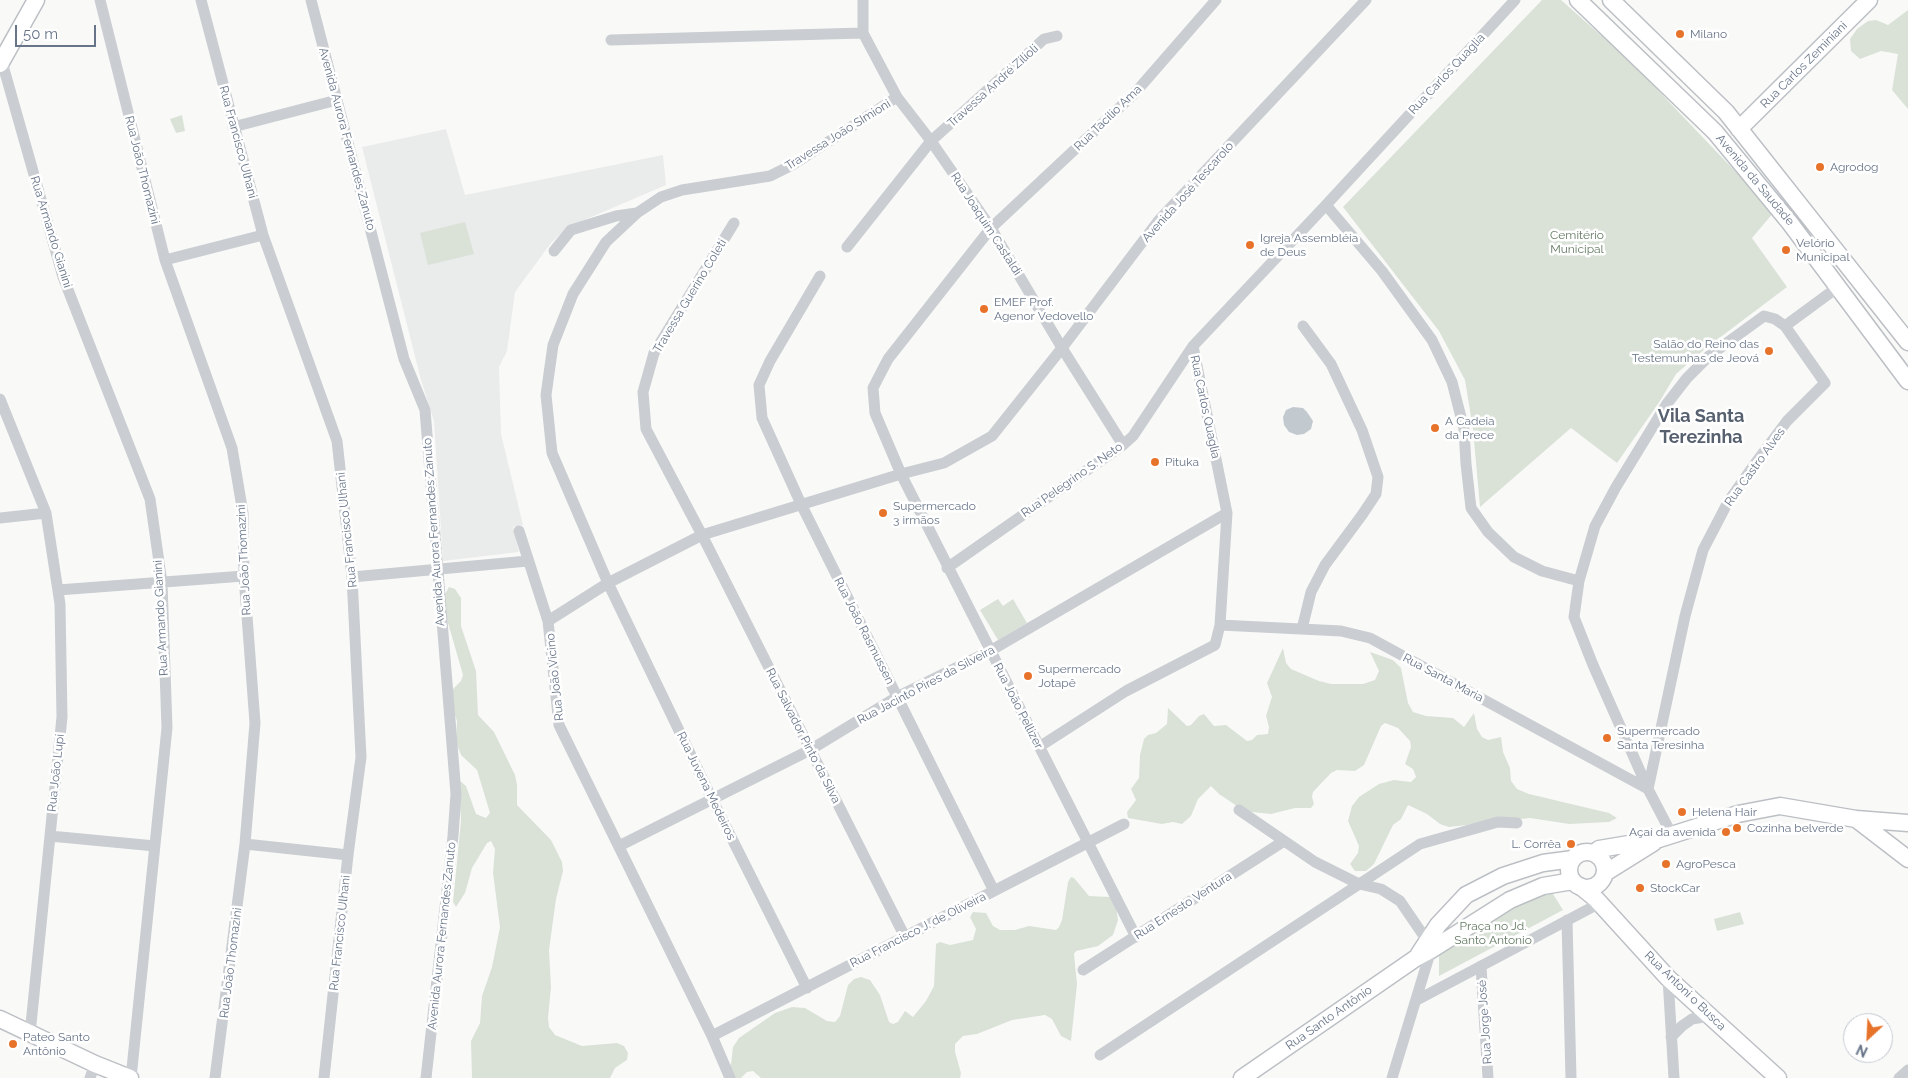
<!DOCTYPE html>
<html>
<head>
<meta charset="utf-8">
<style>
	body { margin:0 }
	#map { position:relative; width:1908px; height:1078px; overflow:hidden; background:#f9faf8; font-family:Raleway,sans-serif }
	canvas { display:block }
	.north { position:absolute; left:1843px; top:1013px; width:50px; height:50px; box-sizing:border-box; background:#fff; border:1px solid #c3c8d0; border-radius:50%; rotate:205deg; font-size:14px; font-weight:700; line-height:20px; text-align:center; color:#687589 }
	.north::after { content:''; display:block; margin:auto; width:18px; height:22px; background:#e7732b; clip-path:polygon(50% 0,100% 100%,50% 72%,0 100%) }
	.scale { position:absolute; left:15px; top:25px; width:81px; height:22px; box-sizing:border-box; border:2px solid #687589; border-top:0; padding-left:6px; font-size:15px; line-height:18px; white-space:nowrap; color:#687589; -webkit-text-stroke:4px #fff; paint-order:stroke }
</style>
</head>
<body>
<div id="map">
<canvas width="1908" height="1078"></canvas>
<div class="north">N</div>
<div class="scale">50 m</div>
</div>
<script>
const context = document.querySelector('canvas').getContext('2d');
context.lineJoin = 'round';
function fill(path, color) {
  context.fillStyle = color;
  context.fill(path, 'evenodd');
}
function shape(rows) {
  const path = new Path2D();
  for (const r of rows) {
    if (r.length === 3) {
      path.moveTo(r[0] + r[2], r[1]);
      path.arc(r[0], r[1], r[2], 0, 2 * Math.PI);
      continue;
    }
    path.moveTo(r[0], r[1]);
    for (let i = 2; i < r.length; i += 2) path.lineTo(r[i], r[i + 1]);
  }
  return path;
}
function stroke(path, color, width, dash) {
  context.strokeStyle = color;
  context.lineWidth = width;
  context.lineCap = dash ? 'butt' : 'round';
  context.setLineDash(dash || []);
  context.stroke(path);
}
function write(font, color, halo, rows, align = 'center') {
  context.font = font + ' Raleway,sans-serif';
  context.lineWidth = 5;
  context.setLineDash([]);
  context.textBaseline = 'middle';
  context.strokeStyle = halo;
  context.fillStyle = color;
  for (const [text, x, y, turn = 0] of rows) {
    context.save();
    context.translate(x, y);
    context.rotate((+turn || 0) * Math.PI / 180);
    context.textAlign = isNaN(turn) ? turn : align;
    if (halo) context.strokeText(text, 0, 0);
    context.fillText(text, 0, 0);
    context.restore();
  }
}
const built = shape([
	[446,129,465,195,663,155,666,185,568,227,551,243,515,292,507,351,499,367,501,434,523,525,513,527,519,552,443,561,434,421,421,380,362,147]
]);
const green = shape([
	[1542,0,1561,0,1630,61,1774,212,1752,238,1787,287,1706,348,1676,374,1660,401,1617,463,1571,428,1480,507,1473,429,1465,380,1439,331,1343,207],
	[1908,10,1908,109,1892,90,1898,54,1881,51,1860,59,1851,51,1850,39,1857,29,1868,21,1876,20,1888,25],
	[182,115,185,131,176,133,170,119],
	[465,222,474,254,428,265,420,233],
	[449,587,455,589,461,598,461,626,476,671,478,715,494,732,515,775,517,785,517,805,551,840,562,862,563,871,556,899,549,950,551,987,548,1018,549,1027,555,1035,582,1046,617,1043,624,1046,628,1053,627,1060,615,1068,610,1078,472,1078,471,1041,480,1023,482,996,492,967,500,927,493,873,495,849,491,841,487,843,472,868,465,893,456,907,453,902,461,821,459,780,466,786,476,814,486,818,490,813,477,770,461,755,456,742,457,721,450,702,450,692,461,681,463,675,446,616,445,594],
	[998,599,1003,606,1013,599,1027,623,998,640,980,610],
	[1283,648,1286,663,1291,669,1319,681,1331,684,1363,684,1375,680,1379,671,1370,652,1393,660,1401,668,1408,703,1413,712,1426,716,1453,718,1464,727,1474,713,1477,729,1482,737,1488,740,1501,737,1503,752,1510,768,1511,781,1517,789,1529,794,1609,813,1617,818,1609,822,1569,824,1530,818,1449,827,1440,824,1427,814,1408,805,1401,819,1393,825,1374,864,1366,871,1355,871,1350,864,1358,853,1359,846,1348,821,1352,806,1359,797,1379,784,1394,780,1411,782,1416,777,1413,769,1405,764,1411,747,1410,741,1398,728,1385,723,1381,726,1364,765,1355,771,1337,770,1331,773,1313,792,1312,797,1314,804,1311,808,1295,808,1271,814,1252,812,1237,806,1219,794,1211,786,1198,799,1191,816,1182,824,1173,822,1162,824,1128,818,1127,812,1136,800,1131,789,1139,778,1140,755,1144,739,1148,735,1156,733,1167,724,1168,708,1187,726,1191,725,1199,716,1204,714,1214,726,1226,725,1247,741,1252,740,1257,735,1268,734,1269,727,1266,716,1272,697,1267,683],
	[1071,877,1074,878,1089,896,1110,897,1115,900,1118,920,1113,935,1098,946,1076,951,1074,954,1077,984,1071,1041,1061,1036,1052,1019,1045,1015,1012,1020,977,1034,963,1036,955,1044,955,1052,961,1073,960,1078,761,1078,753,1071,747,1072,741,1078,724,1078,723,1074,731,1064,733,1047,739,1038,775,1013,792,1007,805,1008,827,1021,835,1022,840,1016,848,985,854,979,861,977,870,980,880,995,889,1022,893,1024,898,1022,905,1011,913,1017,926,1001,934,986,936,944,940,942,950,945,973,940,976,929,970,917,973,912,986,913,993,926,1000,930,1015,930,1029,926,1056,930,1059,927,1062,920,1068,882],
	[1550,889,1563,910,1439,976,1439,953,1487,921],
	[1740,912,1744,924,1717,931,1714,919]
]);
const water = shape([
	[1293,407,1303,408,1307,412,1313,421,1311,429,1304,434,1297,435,1289,432,1284,425,1283,417,1286,410]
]);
const street = shape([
	[100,0,165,260,232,448,243,513,244,576,255,723,245,844,215,1078],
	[201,0,263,235,337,441,352,577,361,757,348,855,324,1078],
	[311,0,404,359,425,410,456,794,453,836,426,1078],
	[863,0,863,33,897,97,931,141,991,228,1062,348,1123,445],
	[611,40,863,33],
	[2,62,63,277,150,499,162,583,167,728,131,1078],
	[233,127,337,100],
	[1326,205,1382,271,1432,340,1452,382,1464,429,1466,464,1471,508,1488,532,1514,557,1542,571,1579,581],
	[734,223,654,353,643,392,646,429,702,535,905,937],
	[847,247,931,141,1044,39,1057,36],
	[554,251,571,230,616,216,637,213],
	[165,260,263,235],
	[820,276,770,361,759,385,762,418,801,504,994,891],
	[1785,326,1838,287],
	[0,399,46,513,60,604,62,717,30,1034],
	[0,518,46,513],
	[519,531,548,621,559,725,712,1036,730,1078],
	[947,568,1123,445,1133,436,1193,346],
	[352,577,528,561],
	[58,590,244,576],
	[548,621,608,583,702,535,901,474,944,463,992,436,1062,348,1159,220,1366,0],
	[1220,625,1341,631,1370,638,1648,789],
	[1302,629,1311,592,1325,565,1362,515,1376,494,1378,477,1362,430,1331,364,1303,326],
	[1039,747,1126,691,1215,645,1220,625,1227,513,1193,346,1326,205,1515,0],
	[1648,789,1685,616,1703,550,1728,502,1757,461,1787,421,1825,383,1785,326,1775,319,1764,316,1709,356,1687,378,1666,405,1616,487,1595,526,1579,581,1574,617,1593,665,1648,789,1672,835],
	[1239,810,1315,862,1359,884,1381,889,1400,901,1428,942,1431,950,1392,1078],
	[50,836,155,846],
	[245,844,348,855],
	[619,846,810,750,897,697,990,651,1227,513],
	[1567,920,1571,1078],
	[1136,937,901,474,875,413,873,388,888,359,991,228,1134,94,1216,0],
	[1481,966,1488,1078],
	[1083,970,1284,841],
	[1668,978,1674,1078],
	[807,988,712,799,608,583,552,453,546,395,553,345,573,294,606,242,637,213,661,197,682,190,770,176,794,164,897,97],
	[1417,1000,1600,903],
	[712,1036,1124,824],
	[1671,1037,1682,1026,1692,1019,1710,1016],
	[1100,1055,1420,844,1498,822,1517,823],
	[90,1078,95,1064],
	[1899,1078,1908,1070]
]);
const secondary = shape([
	[1578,0,1715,132,1790,223,1908,381],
	[1611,0,1726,112,1908,342],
	[0,64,36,0],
	[1739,129,1869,0],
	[1856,819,1908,859],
	[1587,870,18],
	[1595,853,1599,849,1659,839,1738,814,1780,806,1856,819,1908,823],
	[1605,873,1653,843],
	[1580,886,1596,899,1668,978,1778,1078],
	[1419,954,1438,925,1466,895,1503,876,1543,863,1573,859],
	[0,1019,95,1064,130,1078],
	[1242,1078,1416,958,1431,950,1510,900,1543,886,1573,881]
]);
const markers = [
	[1680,34,5,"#e7732b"],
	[1820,167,5,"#e7732b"],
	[1250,245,5,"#e7732b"],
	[1786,250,5,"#e7732b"],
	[984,309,5,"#e7732b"],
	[1769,351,5,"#e7732b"],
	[1435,428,5,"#e7732b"],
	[1155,462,5,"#e7732b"],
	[883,513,5,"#e7732b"],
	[1028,676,5,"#e7732b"],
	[1607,738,5,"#e7732b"],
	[1682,812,5,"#e7732b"],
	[1737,828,5,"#e7732b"],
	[1726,832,5,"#e7732b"],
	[1571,844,5,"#e7732b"],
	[1666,864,5,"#e7732b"],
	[1640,888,5,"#e7732b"],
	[13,1044,5,"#e7732b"]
];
const poiNames = [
	["Milano",1690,34],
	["Agrodog",1830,167],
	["Igreja Assembléia",1260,238],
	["de Deus",1260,252],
	["Velório",1796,243],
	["Municipal",1796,257],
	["EMEF Prof.",994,302],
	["Agenor Vedovello",994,316],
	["Salão do Reino das",1759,344,"right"],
	["Testemunhas de Jeová",1759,358,"right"],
	["A Cadeia",1445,421],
	["da Prece",1445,435],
	["Pituka",1165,462],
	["Supermercado",893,506],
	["3 irmãos",893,520],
	["Supermercado",1038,669],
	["Jotapê",1038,683],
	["Supermercado",1617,731],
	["Santa Teresinha",1617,745],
	["Helena Hair",1692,812],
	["Cozinha belverde",1747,828],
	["Açaí da avenida",1716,832,"right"],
	["L. Corrêa",1561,844,"right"],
	["AgroPesca",1676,864],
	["StockCar",1650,888],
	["Pateo Santo",23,1037],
	["Antônio",23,1051]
];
const streetNames = [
	["Rua Carlos Zeminiani",1804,65,-45],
	["Rua Carlos Quaglia",1447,74,-47],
	["Travessa André Zilioli",993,86,-42],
	["Rua Tacilio Ama",1108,118,-44],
	["Travessa João SImioni",838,135,-32],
	["Avenida Aurora Fernandes Zanuto",347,139,75],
	["Rua Francisco Ulhani",238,142,75],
	["Rua João Thomazini",142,170,76],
	["Avenida da Saudade",1755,180,50],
	["Avenida José Tescarolo",1188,192,-48],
	["Rua Joaquim Castaldi",986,224,57],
	["Rua Armando Gianini",51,232,73],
	["Travessa Guerino Coleti",690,296,-59],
	["Rua Carlos Quaglia",1205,407,78],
	["Rua Castro Alves",1755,467,-54],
	["Rua Pelegrino S. Neto",1072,480,-35],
	["Rua Francisco Ulhani",347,530,-96],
	["Avenida Aurora Fernandes Zanuto",434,532,-94],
	["Rua João Thomazini",244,560,-93],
	["Rua Armando Gianini",161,618,-93],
	["Rua João Rasmussen",864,631,63],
	["Rua João Vicino",555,677,-96],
	["Rua Santa Maria",1443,678,28],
	["Rua Jacinto Pires da Silveira",926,685,-28],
	["Rua João Pellizer",1018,706,63],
	["Rua Salvador Pinto da Silva",803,736,63],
	["Rua João Lupi",56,773,-84],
	["Rua Juvena Medeiros",706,786,64],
	["Rua Ernesto Ventura",1183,906,-33],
	["Rua Francisco J. de Oliveira",918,930,-27],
	["Rua Francisco Ulhani",340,933,-84],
	["Avenida Aurora Fernandes Zanuto",442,936,-84],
	["Rua João Thomazini",231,963,-83],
	["Rua Antoni o Busca",1685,991,44],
	["Rua Santo Antônio",1329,1018,-35],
	["Rua Jorge José",1485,1022,-94]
];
const parkNames = [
	["Cemitério",1577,235],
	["Municipal",1577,249],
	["Praça no Jd.",1493,926],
	["Santo Antonio",1493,940]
];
const districtNames = [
	["Vila Santa",1701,417],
	["Terezinha",1701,438]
];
fill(built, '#eaebeb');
fill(green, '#dae2d8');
fill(water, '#c2cad0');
stroke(secondary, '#bcc0c5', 19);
stroke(street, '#cacdd1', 11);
stroke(secondary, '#fff', 16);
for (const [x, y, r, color] of markers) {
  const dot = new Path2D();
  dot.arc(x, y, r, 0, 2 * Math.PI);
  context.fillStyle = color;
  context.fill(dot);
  stroke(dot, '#fff', 2);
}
write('12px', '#687589', '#fff', poiNames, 'left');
write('12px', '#687589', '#fff', streetNames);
write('12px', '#647a63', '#fff', parkNames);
write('bold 18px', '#56606e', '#fff', districtNames);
</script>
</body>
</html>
